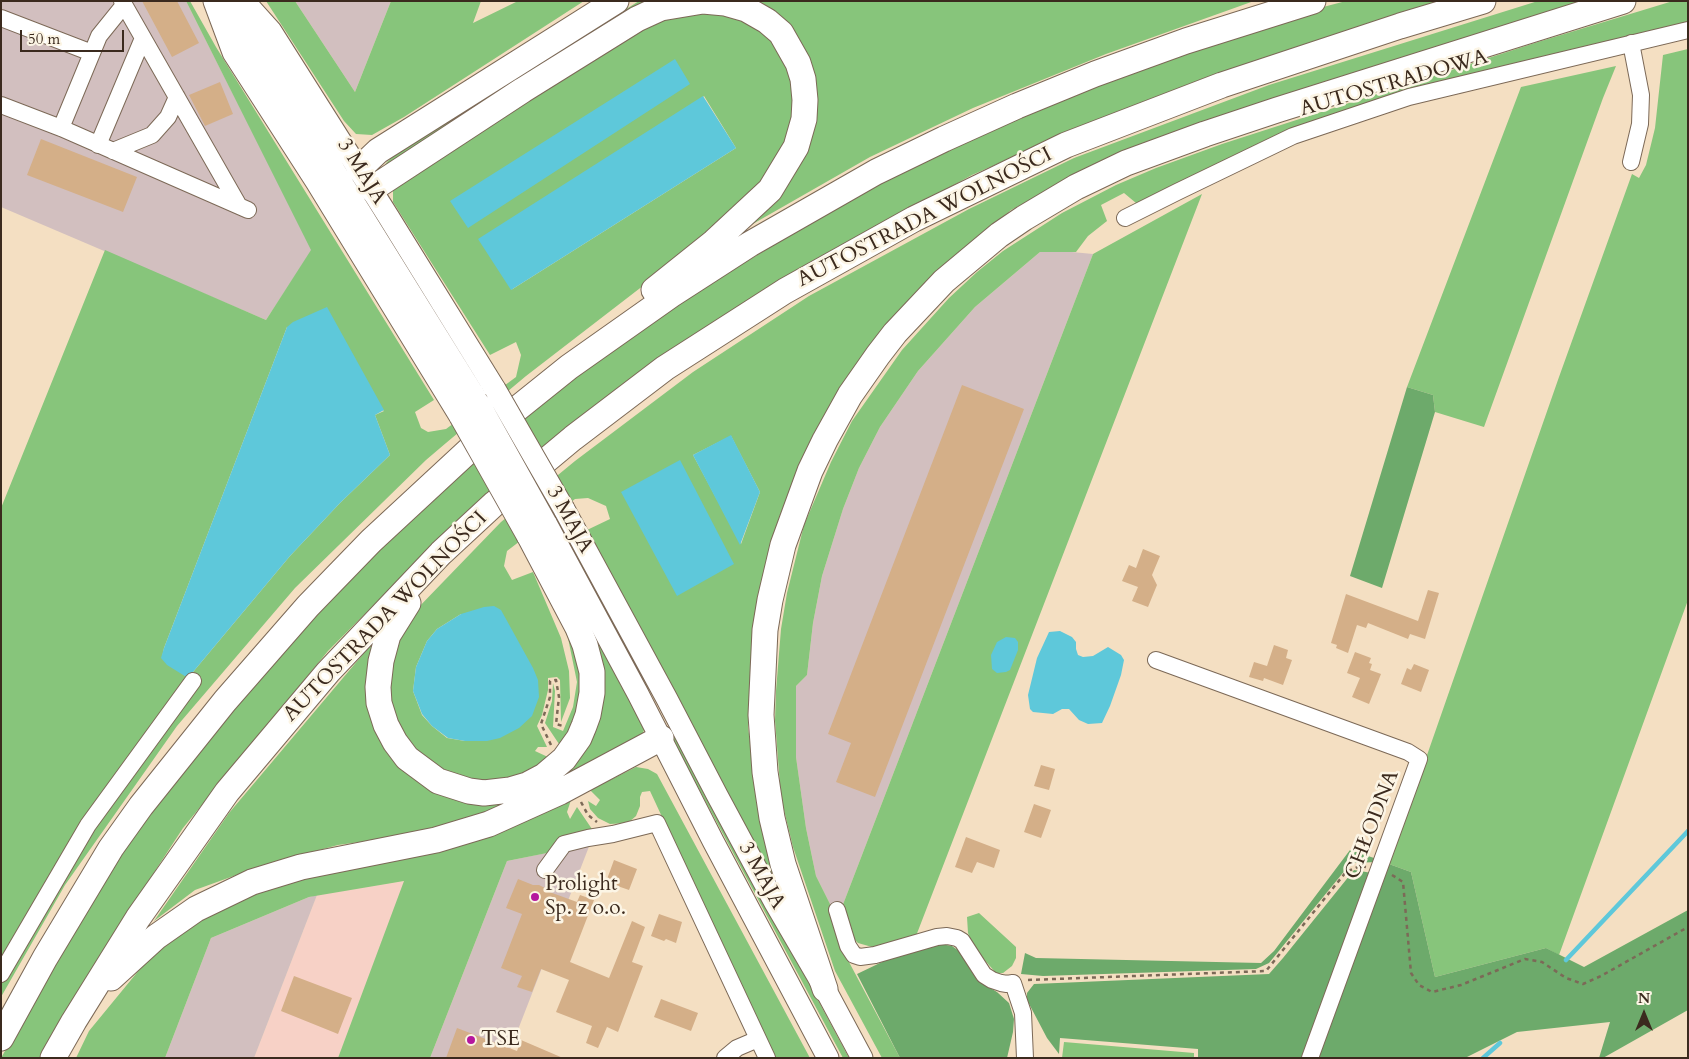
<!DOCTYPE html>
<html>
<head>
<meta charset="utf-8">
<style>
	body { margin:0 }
	#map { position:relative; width:1689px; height:1059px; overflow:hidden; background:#f4dfc2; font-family:Cardo,serif }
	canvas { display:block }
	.frame { position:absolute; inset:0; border:2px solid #3b2a1e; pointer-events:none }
	.north { position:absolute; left:1619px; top:989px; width:50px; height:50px; -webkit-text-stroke:4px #fcf5e5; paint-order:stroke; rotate:0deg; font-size:14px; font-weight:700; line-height:20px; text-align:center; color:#3b2a1e }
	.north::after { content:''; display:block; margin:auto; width:18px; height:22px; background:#3b2a1e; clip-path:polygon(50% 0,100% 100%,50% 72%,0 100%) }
	.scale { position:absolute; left:20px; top:30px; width:104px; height:22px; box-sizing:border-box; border:2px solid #3b2a1e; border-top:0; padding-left:6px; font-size:15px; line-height:18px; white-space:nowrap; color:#3b2a1e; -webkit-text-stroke:4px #fcf5e5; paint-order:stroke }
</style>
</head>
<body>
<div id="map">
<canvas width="1689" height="1059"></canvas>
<div class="frame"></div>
<div class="north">N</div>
<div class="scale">50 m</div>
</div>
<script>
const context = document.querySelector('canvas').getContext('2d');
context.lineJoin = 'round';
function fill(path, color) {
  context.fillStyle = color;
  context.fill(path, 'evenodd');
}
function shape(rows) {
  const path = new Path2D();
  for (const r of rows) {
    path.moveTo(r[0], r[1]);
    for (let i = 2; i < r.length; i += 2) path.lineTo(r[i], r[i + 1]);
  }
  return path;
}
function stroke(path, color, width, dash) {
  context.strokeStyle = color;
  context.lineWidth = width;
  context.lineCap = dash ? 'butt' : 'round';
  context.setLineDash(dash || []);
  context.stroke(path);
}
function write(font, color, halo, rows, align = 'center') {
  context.font = font + ' Cardo,serif';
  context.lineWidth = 5;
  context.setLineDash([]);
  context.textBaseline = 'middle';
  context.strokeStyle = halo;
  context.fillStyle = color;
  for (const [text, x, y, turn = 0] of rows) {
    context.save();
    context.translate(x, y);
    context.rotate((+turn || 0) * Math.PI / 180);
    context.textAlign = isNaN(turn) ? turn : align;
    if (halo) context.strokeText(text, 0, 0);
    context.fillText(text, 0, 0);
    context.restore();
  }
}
const built = shape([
	[405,881,338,1058,254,1058,317,895]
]);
const industrial = shape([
	[1,1,186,1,312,250,266,320,1,207],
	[295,1,391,1,355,92],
	[1040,252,1072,252,1093,254,842,907,831,906,816,876,806,828,796,757,796,686,807,675,813,623,822,576,843,509,859,468,880,427,918,371,975,307],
	[590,844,507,1058,430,1058,507,861],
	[317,895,254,1058,165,1058,211,938,309,897]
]);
const green = shape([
	[186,1,190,1,216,47,434,400,415,412,421,428,428,432,446,429,516,377,521,355,516,342,490,355,393,202,393,183,642,27,685,13,715,13,738,19,757,27,770,38,784,55,795,85,793,134,754,196,683,255,526,376,446,443,426,460,295,588,177,726,65,885,1,997,1,508,105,250,266,320,311,250],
	[704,96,736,148,511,290],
	[287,327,384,411,375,415,390,455,340,503,290,556,188,678,162,658,164,648],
	[266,1,295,1,355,92,391,1,481,1,473,23,518,1,584,1,404,117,372,135,356,134,344,121],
	[639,1,660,1,385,168,384,166,387,162,396,154],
	[750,1,1254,1,1106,54,973,108,870,157,730,237,814,104],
	[1346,1,1445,1,1381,19,1102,118,972,175,786,277,676,348,566,428,462,516,328,651,183,828,103,951,41,1058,1,1058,103,880,165,794,282,652,373,553,458,472,556,391,705,286,897,172,1086,89,1308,11],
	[1538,1,1587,1,1104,162,1011,210,920,289,820,426,780,515,763,575,757,619,748,727,758,798,784,898,587,530,610,519,606,506,588,498,575,499,507,551,504,566,512,580,533,572,561,638,569,671,570,698,561,722,560,680,557,677,548,678,548,690,542,715,537,726,547,747,538,747,535,751,550,758,536,768,513,778,493,782,459,780,419,757,393,718,387,674,398,641,415,611,501,522,575,461,693,372,809,296,969,209,1074,158,1269,85],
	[731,436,760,492,741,544,693,455],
	[461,614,465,741,447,738,432,726,422,715,413,691,416,667,427,641,437,629],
	[1673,1,1688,1,1688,27,1414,94,1142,202,1136,203,1124,193,1101,205,1107,221,1088,236,1076,252,1040,252,975,307,918,371,880,427,859,468,843,509,822,576,813,623,807,675,796,686,796,757,806,828,816,876,831,906,841,947,900,1058,882,1058,835,971,793,847,781,798,775,720,776,691,781,629,787,593,804,525,831,462,852,421,902,350,949,298,977,272,1003,251,1062,213,1116,185,1156,168,1222,144,1538,42],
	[1688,49,1688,600,1559,955,1546,948,1435,977,1411,872,1389,864,1559,377,1632,174,1639,178,1646,165,1655,128,1663,55],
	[1616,66,1603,98,1484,427,1435,412,1433,395,1407,387,1521,87],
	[1202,194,916,936,872,947,858,943,849,934,842,907,1093,254],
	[546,587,581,661,579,716,561,747,545,723,552,701,553,683,555,691,553,727,563,731,573,707,577,682,568,638],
	[588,622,643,724,644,730,642,735,553,784,508,805,410,835,338,845,264,865,195,890,154,921,229,813,375,640,372,713,473,800,583,746],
	[671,733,675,733,849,1058,843,1058,670,735],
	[636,767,648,769,657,774,810,1058,774,1058,650,791,642,792,640,797,640,806,636,816,628,823,610,824,598,818,590,809,588,801,596,806,600,800,590,790],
	[571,800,567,812,570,819,577,807,594,832,560,843,547,853,507,861,430,1058,338,1058,404,881,309,897,211,938,165,1058,76,1058,89,1031,158,947,210,912,258,891,338,870,454,848,500,833],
	[979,913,1016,947,1016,958,1012,966,1003,973,996,973,974,948,968,933,967,917],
	[1064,1042,1194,1053,1194,1058,1062,1058]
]);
const forest = shape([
	[1407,387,1433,395,1435,412,1382,588,1350,576],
	[1350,850,1377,859,1377,862,1351,863,1269,963,1256,969,1043,976,1021,974,1025,953,1036,958,1261,963,1274,951],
	[1389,864,1411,872,1435,977,1546,948,1584,967,1688,910,1688,1010,1603,1058,1599,1058,1610,1022,1517,1032,1465,1058,1318,1058],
	[1354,870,1372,873,1301,1058,1198,1058,1198,1049,1060,1038,1059,1054,1047,1038,1027,1000,1027,993,1034,984,1269,974,1283,958],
	[935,943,952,946,959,951,977,980,997,992,1009,1003,1014,1019,1013,1032,1007,1058,900,1058,857,974,907,950]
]);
const water = shape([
	[675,59,690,84,468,228,450,201],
	[703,96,736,148,511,290,478,239],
	[327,307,384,410,375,415,390,455,340,503,290,556,188,678,167,665,161,658,164,648,287,327,293,322],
	[731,435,760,492,740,545,693,455],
	[680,460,734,564,677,596,621,492],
	[494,606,501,610,533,668,538,680,539,697,532,716,519,728,500,738,487,741,465,741,448,738,432,726,422,714,413,691,416,667,427,641,437,629,461,614,484,607],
	[1060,631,1072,637,1076,642,1076,649,1078,655,1083,657,1093,656,1108,647,1121,655,1124,660,1121,675,1110,706,1102,723,1088,724,1079,720,1069,709,1062,709,1053,714,1033,712,1030,709,1028,695,1037,658,1049,632],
	[1006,637,1015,638,1018,642,1018,650,1010,670,1006,672,997,673,992,669,991,655,997,642]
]);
const stream = shape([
	[1566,960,1688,831],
	[1483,1058,1500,1043]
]);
const building = shape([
	[142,1,177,1,199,43,172,57],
	[220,82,233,114,205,126,189,95],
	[41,139,137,177,123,212,27,175],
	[962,385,1024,409,875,797,836,782,851,743,828,734],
	[1143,549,1160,556,1152,575,1157,585,1148,607,1132,601,1138,587,1122,581,1129,565,1136,568],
	[1428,590,1439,593,1425,639,1410,634,1408,639,1368,623,1366,628,1357,625,1348,653,1336,648,1337,645,1331,643,1346,594,1418,621],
	[1274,645,1288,650,1286,658,1292,660,1283,685,1264,678,1263,681,1249,677,1254,662,1267,666],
	[1355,652,1371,658,1369,663,1372,664,1370,670,1381,674,1369,704,1352,697,1360,678,1347,673],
	[1414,664,1429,670,1421,692,1401,684,1407,668,1411,670],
	[1041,765,1055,769,1049,790,1034,786],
	[1034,804,1051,810,1041,838,1024,832],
	[966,837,1000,850,994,868,977,862,972,873,955,867],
	[614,860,637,869,629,890,606,882],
	[518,879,533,885,539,885,545,888,544,890,577,902,580,895,594,900,570,962,609,978,632,921,645,927,632,962,643,966,618,1032,607,1027,598,1048,586,1043,592,1026,556,1012,569,980,541,969,532,992,517,987,522,976,501,968,522,914,506,908],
	[659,914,682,922,676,943,666,939,664,941,651,936],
	[294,976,352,998,338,1034,281,1011],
	[661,999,698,1013,691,1031,654,1017],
	[457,1028,517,1051,521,1040,563,1058,446,1058]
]);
const path = shape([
	[551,745,541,724,550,697,550,681,556,680,559,697,556,724,563,726],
	[581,802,588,815,597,822],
	[1392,875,1403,882,1411,973,1419,985,1432,992,1461,985,1525,959,1542,962,1566,978,1583,984,1601,976,1688,927],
	[1028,980,1266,971,1346,872,1360,866,1366,867]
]);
const minor = shape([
	[122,1,239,206],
	[1,18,92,53],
	[1631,43,1641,95,1640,124,1631,162],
	[1,105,61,128,248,210],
	[61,128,99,36,124,5],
	[98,145,143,38],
	[113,151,152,135,168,117,177,97],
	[1125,218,1177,192,1293,136,1409,97,1688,30],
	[1156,660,1408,752,1419,759,1310,1058],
	[545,870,564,844,588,838,613,834,657,823,767,1058],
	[837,910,848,946,854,955,860,957,875,955,937,937,947,936,957,938,962,941,984,975,992,980,1001,983,1007,984,1013,983,1023,1013,1025,1058],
	[1,974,88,825,193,681],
	[725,1058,737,1048,758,1039]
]);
const major = shape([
	[229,1,479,403],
	[244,1,271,31,388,216,495,389],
	[564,509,667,699,717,795,775,903,825,989,862,1058],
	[546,523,638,694,713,841,828,1058]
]);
const highway = shape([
	[216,1,235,52,318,181,462,416],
	[359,169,378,151,616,1],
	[372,189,523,90,637,19,661,8,703,1,725,3,746,9,767,21,781,33,798,63,803,79,805,100,804,119,796,147,770,190,714,242,654,290],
	[408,603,388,635,381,661,378,687,379,703,386,725,395,742,407,758,438,781,469,791,484,793,510,790,527,785,544,776,564,759,579,738,584,726,588,715,592,693,592,672,585,645,578,628,529,535],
	[111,978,156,937,196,909,252,882,301,867,436,840,489,824,560,792,661,738],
	[825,989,783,864,772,818,765,772,761,715,765,630,770,600,783,545,810,471,825,440,850,395,878,355,895,333,944,281,999,235,1024,218,1076,187,1126,163,1205,134,1277,110,1623,1],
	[1,1038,45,958,111,848,141,806,225,701,308,606,371,541,493,428,569,367,671,295,750,244,876,172,944,139,1017,106,1095,74,1186,41,1313,1],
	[53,1058,74,1021,138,918,227,792,328,672,441,553,495,503,573,438,665,368,785,291,914,219,1066,145,1222,85,1400,26,1483,1]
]);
const majorBridge = shape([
	[495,389,564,509],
	[479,403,546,523]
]);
const highwayBridge = shape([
	[462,416,529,535]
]);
const markers = [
	[535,897,5,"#b5179e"],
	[471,1040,5,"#b5179e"]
];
const streetNames = [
	["AUTOSTRADOWA",1394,84,-16],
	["3 MAJA",361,172,58],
	["AUTOSTRADA WOLNOŚCI",925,218,-27],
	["3 MAJA",569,520,61],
	["AUTOSTRADA WOLNOŚCI",386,617,-46],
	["CHŁODNA",1373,825,-69],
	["3 MAJA",761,876,61]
];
const poiNames = [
	["Prolight",545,885],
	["Sp. z o.o.",545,909],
	["TSE",481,1040]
];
fill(built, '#f7d1c6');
fill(industrial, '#d2bfbf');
fill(green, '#87c57b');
fill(forest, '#6daa6b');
fill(water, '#5ec8da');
stroke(stream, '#5ec8da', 4.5);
fill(building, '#d4af88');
stroke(minor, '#7c6957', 18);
stroke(major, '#7c6957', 23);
stroke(highway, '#7c6957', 27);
stroke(path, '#7c6957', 2.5, [4, 4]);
stroke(minor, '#fff', 16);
stroke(major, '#fff', 21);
stroke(highway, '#fff', 25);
stroke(majorBridge, '#7c6957', 23, []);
stroke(highwayBridge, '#7c6957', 27, []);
stroke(majorBridge, '#fff', 21);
stroke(highwayBridge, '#fff', 25);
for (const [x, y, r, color] of markers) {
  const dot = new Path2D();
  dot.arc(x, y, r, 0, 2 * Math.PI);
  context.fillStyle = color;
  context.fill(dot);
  stroke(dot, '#fcf5e5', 2);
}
write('21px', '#3b2a1e', '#fcf5e5', streetNames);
write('21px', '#3b2a1e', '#fcf5e5', poiNames, 'left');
</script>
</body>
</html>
